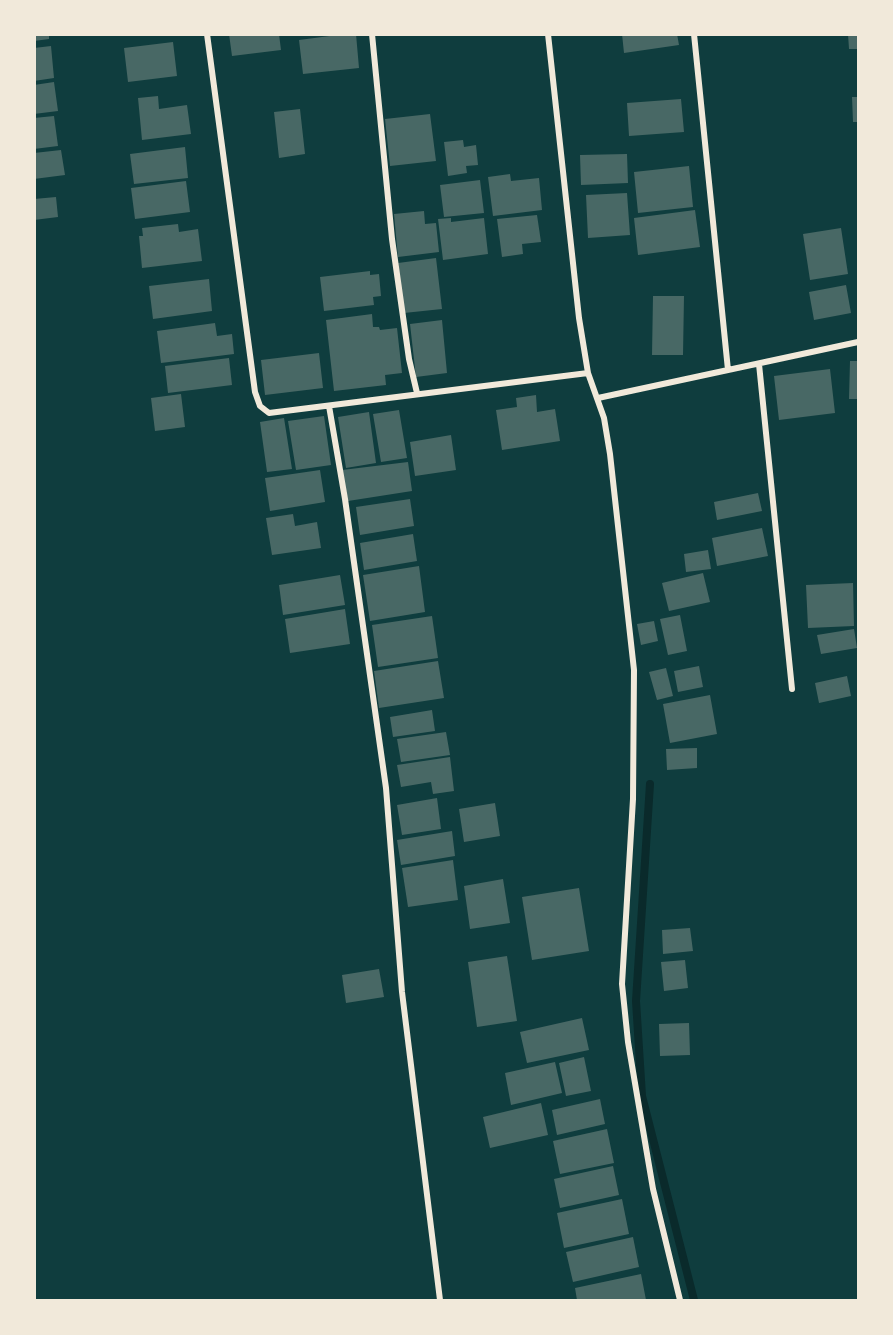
<!DOCTYPE html>
<html>
<head>
<meta charset="utf-8">
<style>
	body { margin:0 }
	#map { position:relative; width:893px; height:1335px; overflow:hidden; background:#0f3d3e; font-family:Signika,sans-serif }
	canvas { display:block }
	.frame { position:absolute; inset:0; border:36px solid #f1e9da; pointer-events:none }
</style>
</head>
<body>
<div id="map">
<canvas width="893" height="1335"></canvas>
<div class="frame"></div>
</div>
<script>
const context = document.querySelector('canvas').getContext('2d');
context.lineJoin = 'round';
function shape(rows) {
  const path = new Path2D();
  for (const r of rows) {
    path.moveTo(r[0], r[1]);
    for (let i = 2; i < r.length; i += 2) path.lineTo(r[i], r[i + 1]);
  }
  return path;
}
function stroke(path, color, width, dash) {
  context.strokeStyle = color;
  context.lineWidth = width;
  context.lineCap = dash ? 'butt' : 'round';
  context.setLineDash(dash || []);
  context.stroke(path);
}
function fill(path, color) {
  context.fillStyle = color;
  context.fill(path, 'evenodd');
}
const stream = shape([
	[650,784,636,1001,642,1096,694,1300]
]);
const building = shape([
	[34,34,49,34,49,39,34,41],
	[229,34,279,34,281,50,232,56],
	[345,34,356,34,359,68,303,74,299,40],
	[622,34,677,34,679,45,624,53],
	[848,34,858,34,858,49,849,49],
	[173,42,177,76,128,82,124,48],
	[51,46,54,78,34,81,34,48],
	[54,82,58,111,34,114,34,85],
	[158,96,159,109,187,105,191,134,142,140,138,98],
	[852,97,858,97,858,122,853,122],
	[681,99,684,132,629,136,627,103],
	[300,109,305,154,279,158,274,112],
	[430,114,436,161,390,166,385,119],
	[54,116,58,146,34,149,34,118],
	[463,140,464,147,476,145,478,165,466,166,467,173,448,176,444,142],
	[185,147,188,178,134,184,130,154],
	[61,150,65,175,34,179,34,153],
	[627,154,628,183,581,185,580,155],
	[689,166,693,207,638,213,634,172],
	[510,174,511,181,539,178,542,210,493,216,488,177],
	[480,180,484,213,444,217,440,185],
	[186,181,190,212,135,219,131,188],
	[627,193,630,235,588,238,586,195],
	[56,197,58,217,34,220,34,199],
	[695,210,700,247,638,255,634,218],
	[424,211,425,224,436,223,439,252,398,257,394,214],
	[537,215,541,242,522,244,523,254,502,257,497,219],
	[451,218,451,222,484,218,488,254,443,260,438,219],
	[178,224,179,232,198,229,202,261,142,268,139,236,143,236,142,228],
	[841,228,848,274,810,280,803,234],
	[436,258,442,309,404,313,398,263],
	[370,271,370,275,379,274,381,296,373,297,374,305,324,311,320,277],
	[209,279,212,311,153,319,149,286],
	[846,285,851,313,814,320,809,292],
	[653,296,684,296,683,355,652,355],
	[372,314,373,327,379,327,380,330,397,328,402,373,385,375,386,385,334,391,326,320],
	[442,320,447,373,416,377,410,324],
	[215,323,217,336,232,334,234,354,161,363,157,331],
	[319,353,323,388,265,395,261,360],
	[229,358,232,385,168,393,165,366],
	[850,361,858,361,858,399,849,399],
	[830,369,835,413,779,420,774,376],
	[181,394,185,427,155,431,151,398],
	[536,395,537,412,555,409,560,441,502,450,496,410,517,407,516,398],
	[399,410,407,458,381,462,373,414],
	[369,412,376,463,346,468,338,417],
	[324,416,331,465,296,470,288,421],
	[284,418,292,469,267,472,260,422],
	[451,435,456,470,415,476,410,442],
	[408,462,412,491,348,501,342,470],
	[320,470,325,502,270,511,265,478],
	[758,493,762,511,717,520,714,502],
	[410,499,414,526,360,535,356,507],
	[293,514,295,526,317,522,321,548,272,555,266,518],
	[762,528,768,556,717,566,712,538],
	[413,534,417,561,364,570,360,543],
	[708,550,711,569,686,572,684,554],
	[419,566,425,612,370,621,363,575],
	[703,573,710,602,669,611,662,583],
	[340,575,345,605,283,615,279,585],
	[853,583,854,626,808,628,806,585],
	[345,609,350,644,290,653,285,619],
	[680,615,687,651,668,655,660,619],
	[432,616,438,658,378,667,372,625],
	[654,621,658,641,641,645,637,624],
	[854,629,857,648,821,654,817,635],
	[438,661,444,698,379,708,374,671],
	[699,666,703,687,678,692,674,671],
	[666,668,673,696,657,700,649,672],
	[847,676,851,696,819,703,815,683],
	[710,695,717,734,670,743,663,704],
	[432,710,435,731,393,737,390,717],
	[446,732,450,755,401,762,397,739],
	[697,748,697,768,667,770,666,749],
	[450,757,454,791,433,794,431,782,401,787,397,765],
	[437,798,441,829,402,835,397,805],
	[495,803,500,836,464,842,459,809],
	[452,831,455,856,401,865,397,840],
	[453,860,458,900,408,907,402,868],
	[503,879,510,923,470,929,464,886],
	[579,888,589,951,532,960,522,897],
	[690,928,693,951,663,954,662,930],
	[507,956,517,1021,477,1027,468,962],
	[685,960,688,988,664,991,661,962],
	[379,969,384,997,346,1003,342,975],
	[582,1018,589,1050,527,1063,520,1032],
	[689,1023,690,1055,660,1056,659,1024],
	[584,1057,591,1091,566,1096,559,1063],
	[555,1062,562,1093,511,1105,505,1073],
	[600,1099,605,1124,557,1135,552,1110],
	[541,1103,548,1135,490,1148,483,1117],
	[607,1129,614,1163,560,1174,553,1141],
	[613,1166,619,1195,560,1208,554,1179],
	[622,1199,629,1234,564,1248,557,1213],
	[633,1237,639,1267,573,1282,566,1252],
	[641,1274,646,1300,577,1300,575,1288]
]);
const minor = shape([
	[207,34,255,392,260,406,269,413,588,373,579,318,548,34],
	[372,34,392,239,409,359,417,393],
	[694,34,728,370],
	[759,364,792,689],
	[588,373,604,418,610,454,634,670,633,799,622,984,628,1042,653,1189,680,1300],
	[598,398,858,342],
	[329,406,345,499,386,788,402,992,440,1300]
]);
stroke(stream, '#0a2a2b', 8);
fill(building, '#486865');
stroke(minor, '#f1e9da', 6);
</script>
</body>
</html>
